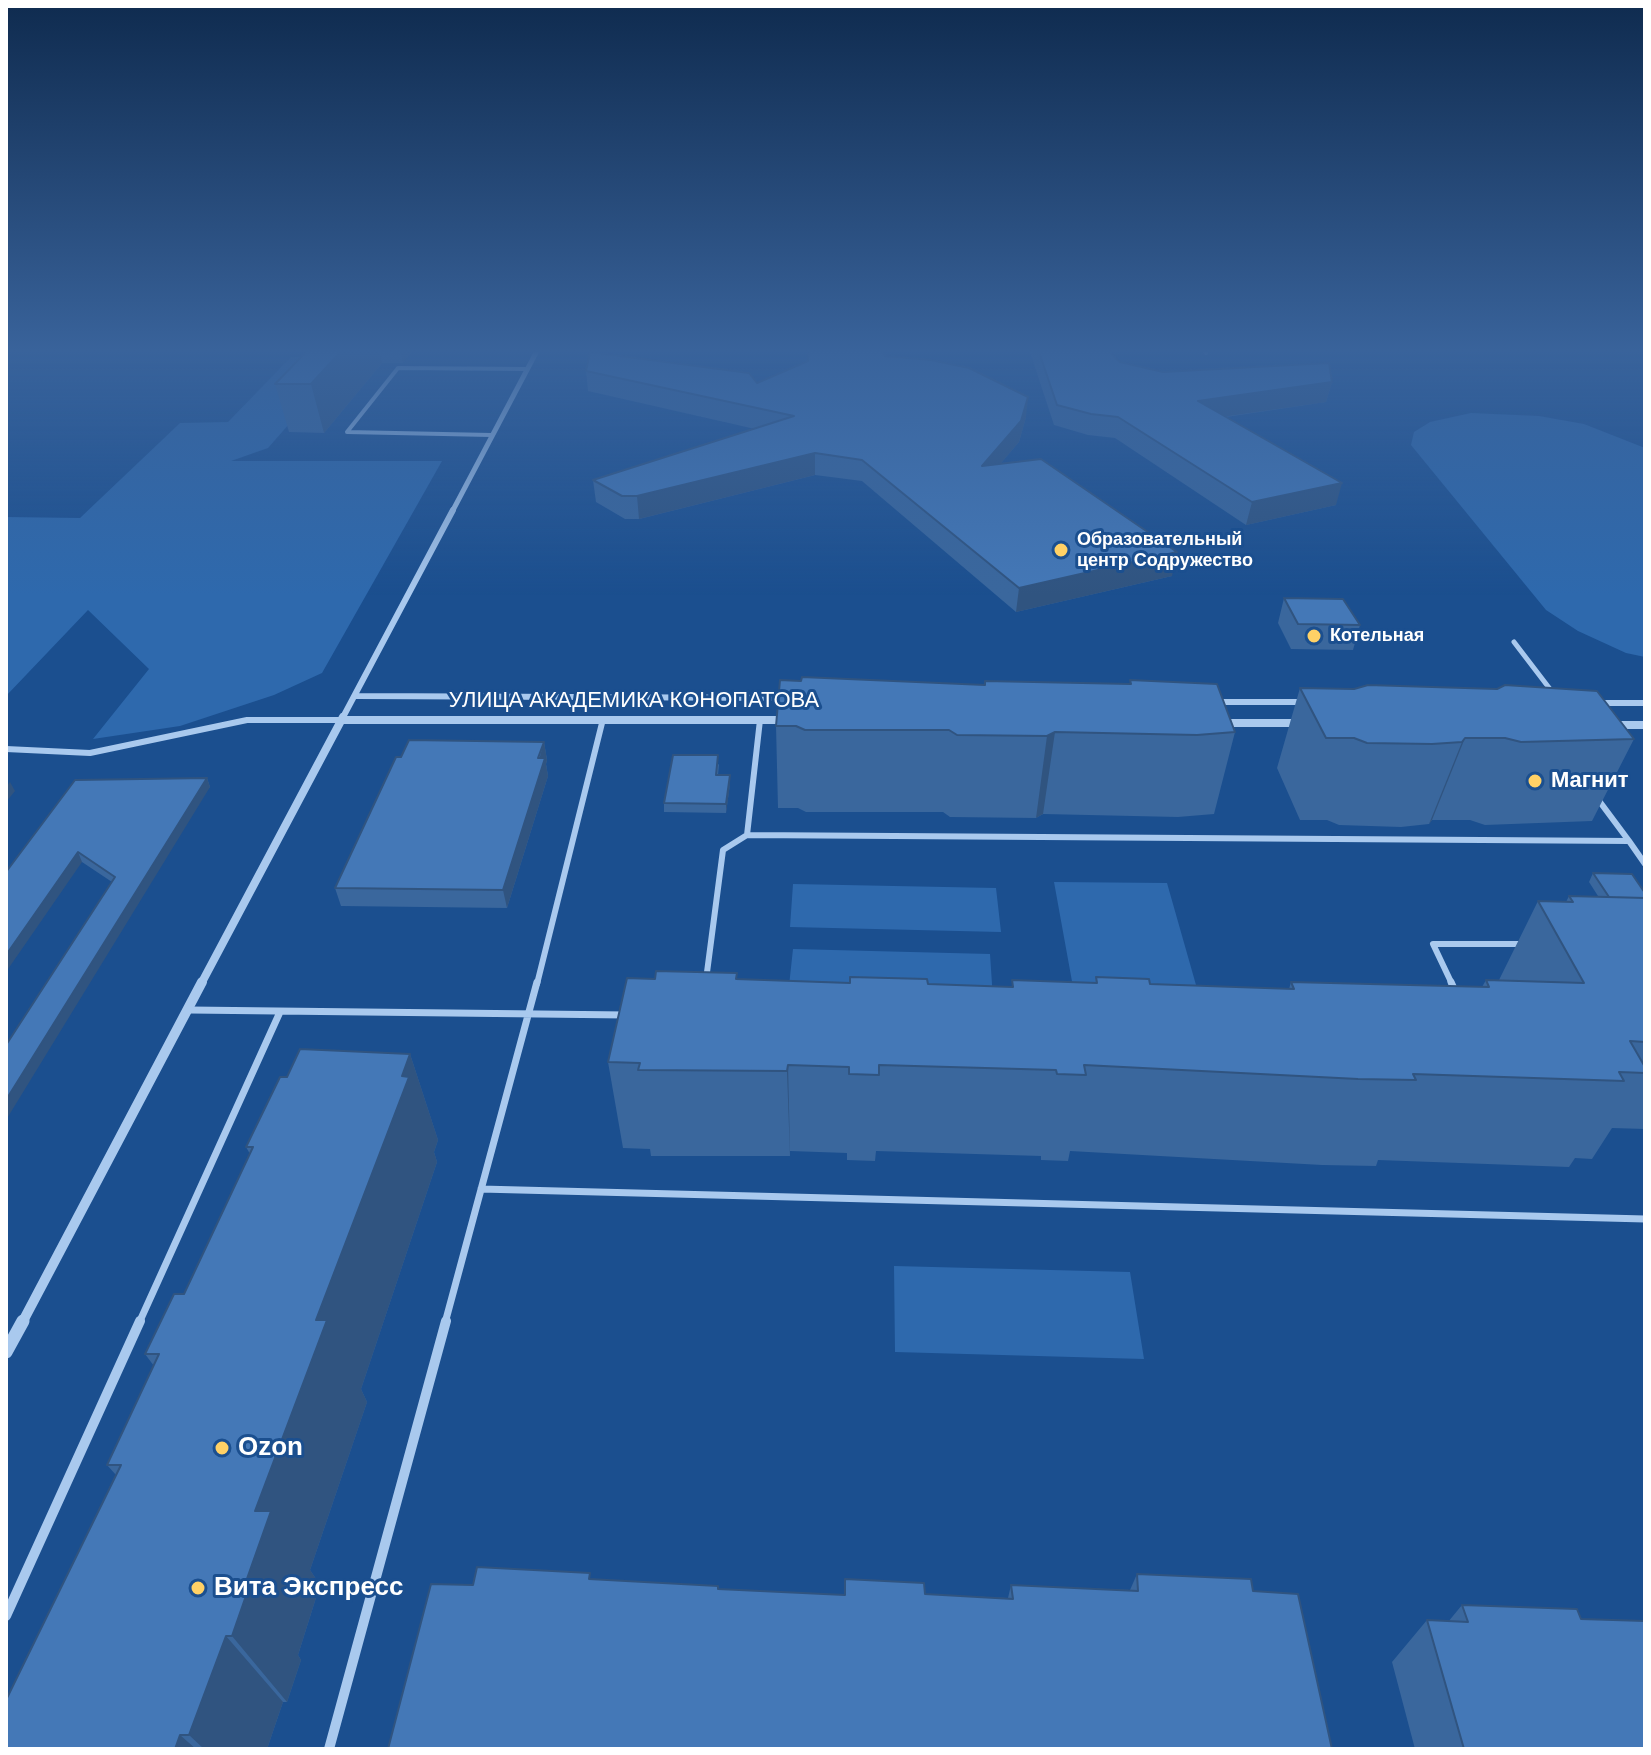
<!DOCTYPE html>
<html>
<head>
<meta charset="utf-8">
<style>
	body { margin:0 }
	#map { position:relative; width:1651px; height:1755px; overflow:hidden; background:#1b4f8f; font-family:Helvetica,sans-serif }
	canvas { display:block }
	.frame { position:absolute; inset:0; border:8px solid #fff; pointer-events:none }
</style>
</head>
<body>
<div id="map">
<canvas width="1651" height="1755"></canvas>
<div class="frame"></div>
</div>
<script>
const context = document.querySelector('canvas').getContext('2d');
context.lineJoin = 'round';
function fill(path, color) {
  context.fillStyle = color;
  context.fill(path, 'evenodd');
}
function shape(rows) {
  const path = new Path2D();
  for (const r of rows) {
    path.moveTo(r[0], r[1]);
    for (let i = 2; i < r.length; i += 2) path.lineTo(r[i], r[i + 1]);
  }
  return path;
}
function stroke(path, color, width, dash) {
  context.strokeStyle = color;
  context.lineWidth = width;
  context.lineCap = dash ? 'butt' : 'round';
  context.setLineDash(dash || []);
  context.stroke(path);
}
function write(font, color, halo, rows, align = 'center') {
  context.font = font + ' Helvetica,sans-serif';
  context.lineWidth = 6;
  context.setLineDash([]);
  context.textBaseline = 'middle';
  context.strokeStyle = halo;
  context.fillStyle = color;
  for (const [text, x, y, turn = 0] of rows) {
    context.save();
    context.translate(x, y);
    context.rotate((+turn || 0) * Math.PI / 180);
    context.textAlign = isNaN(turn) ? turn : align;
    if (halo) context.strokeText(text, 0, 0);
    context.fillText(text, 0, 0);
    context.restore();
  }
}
const green = shape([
	[291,357,347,358,268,448,231,461,442,461,322,673,274,695,180,726,93,739,149,669,88,610,6,696,6,517,80,518,180,423,228,422],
	[1471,413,1539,416,1584,424,1645,448,1645,657,1626,653,1578,631,1546,610,1411,445,1414,432,1430,422],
	[1054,882,1167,883,1200,999,1075,998],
	[793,884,996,888,1001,932,790,927],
	[793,949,990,954,993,999,788,995],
	[894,1266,1130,1272,1144,1359,895,1352]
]);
const serviceFar4 = shape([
	[170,349,192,349],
	[1203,349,1206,353],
	[491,435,347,432,398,368,527,369]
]);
const serviceFar3 = shape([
	[1514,642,1553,693]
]);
const serviceFar2 = shape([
	[6,749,90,753,247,720,343,720],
	[747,835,1629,841,1597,798],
	[1629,841,1645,864],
	[706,980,723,850,747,835,760,720],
	[537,984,603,719],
	[1452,984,1433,944,1524,944]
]);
const serviceFar1 = shape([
	[1451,982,1456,993],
	[190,1010,626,1015],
	[481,1189,1645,1219],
	[139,1323,280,1012],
	[445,1323,537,982]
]);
const service = shape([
	[6,1616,140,1321],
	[329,1749,446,1321]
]);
const minorFar4 = shape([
	[452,512,538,349]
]);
const minorFar3 = shape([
	[357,696,788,698],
	[1214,702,1304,702],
	[1598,703,1645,703],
	[342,719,453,510]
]);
const minorFar2 = shape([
	[344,720,787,720],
	[1225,723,1299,723],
	[1612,725,1645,725],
	[201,984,343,717]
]);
const minorFar1 = shape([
	[22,1323,202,982]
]);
const minor = shape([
	[6,1352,23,1321]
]);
const wall = shape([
	[309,349,413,349,403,363,382,363,324,433,289,432,275,384],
	[1029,349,1106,349,1120,362,1163,372,1332,382,1326,402,1226,417,1336,505,1246,525,1115,438,1088,435,1054,425],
	[885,356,1026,417,1019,442,1000,464,1172,576,1016,612,862,481,815,475,639,519,625,519,596,502,593,480,755,429,588,391,586,371,757,383],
	[1284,598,1360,625,1353,650,1291,649,1278,623],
	[1130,680,1235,732,1214,814,1178,817,1043,814,1036,818,950,817,943,812,806,812,798,808,778,808,776,726,984,685,985,681,1130,684],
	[1300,688,1634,739,1592,821,1485,825,1470,820,1432,820,1429,824,1401,827,1339,825,1327,820,1300,820,1277,768],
	[544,742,547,760,546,764,548,776,507,908,341,906,335,888,401,757],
	[719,764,718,775,730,784,726,813,664,812,664,803],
	[207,778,210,787,112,882,82,862,6,872],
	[1593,873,1645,893,1645,1129,1612,1128,1592,1159,1575,1158,1569,1167,1378,1160,1376,1166,1322,1165,1070,1151,1068,1161,1041,1160,1041,1156,876,1151,875,1161,847,1160,847,1153,790,1151,790,1156,651,1156,650,1149,623,1148,608,1062,655,979,737,979,1012,987,1012,980,1095,983,1096,977,1150,984,1289,989,1291,982,1482,987,1486,980,1499,980,1538,901,1566,902,1569,896,1598,896,1589,882],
	[410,1054,438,1140,434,1152,437,1162,361,1389,367,1402,310,1570,320,1585,298,1655,301,1660,287,1702,283,1702,267,1749,6,1749,116,1475,107,1465,154,1366,145,1354,184,1294,250,1154,246,1147,287,1077],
	[1137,1574,1253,1591,1332,1749,473,1585,593,1579,718,1586,719,1589,845,1595,925,1594,1008,1598,1011,1585,1130,1590],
	[1462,1605,1581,1619,1645,1749,1415,1749,1392,1662,1427,1620,1448,1622]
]);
const shadedWall = shape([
	[343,349,379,349,382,363,324,433,311,384],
	[400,349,413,349,403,363],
	[1332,382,1326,402,1194,421,1198,401],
	[1028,397,1026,417,1019,442,980,488,982,466],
	[815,453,815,475,639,519,637,496],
	[1342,483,1336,505,1246,525,1252,502],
	[1177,552,1172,576,1016,612,1019,588],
	[1055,732,1043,814,1036,818,1047,736],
	[1465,738,1432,820,1429,824,1462,742],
	[544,742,547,760,546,764,548,776,507,908,503,890],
	[730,775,730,784,726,813,726,804],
	[207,778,210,787,6,1120,6,1100],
	[10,782,15,791,6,802,6,787],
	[78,852,82,862,6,972,6,955],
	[410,1054,438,1140,434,1152,437,1162,361,1389,367,1402,310,1570,320,1585,298,1655,301,1660,287,1702,232,1636,243,1590,255,1511,316,1320],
	[788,1065,790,1151,790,1156,787,1071],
	[226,1636,283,1702,267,1749,204,1749,189,1735],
	[180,1735,196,1749,175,1749]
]);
const building = shape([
	[309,349,343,349,311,384,275,384,309,349],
	[809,349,881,349,885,356,931,360,969,368,1028,397,1021,421,982,466,1041,459,1177,552,1019,588,862,460,815,453,637,496,622,496,593,480,794,416,586,371,590,352,749,373,757,383,808,361,809,349],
	[1038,349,1106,349,1120,362,1163,372,1329,363,1332,382,1198,401,1342,483,1252,502,1118,417,1091,414,1057,405,1038,349],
	[1284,598,1343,599,1360,625,1298,624,1284,598],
	[802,677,985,685,985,681,1131,684,1130,680,1217,684,1235,732,1197,735,1055,732,1047,736,957,735,949,730,805,730,796,726,776,726,780,680,801,681,802,677],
	[1368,685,1497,689,1505,685,1597,691,1634,739,1521,742,1505,738,1465,738,1462,742,1432,744,1367,743,1354,738,1326,738,1300,688,1354,689,1368,685],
	[409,740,544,742,538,758,545,758,503,890,335,888,396,757,401,757,409,740],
	[673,755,718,755,716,775,730,775,726,804,664,803,673,755],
	[207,778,6,1100,6,1045,115,877,78,852,6,955,6,872,75,780,207,778],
	[1593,873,1632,874,1645,893,1645,898,1609,897,1593,873],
	[1569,896,1645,898,1645,1042,1630,1041,1645,1067,1645,1073,1619,1072,1624,1081,1413,1074,1416,1080,1358,1079,1084,1065,1086,1075,1057,1074,1056,1070,879,1065,879,1075,849,1074,849,1067,788,1065,787,1071,638,1070,640,1063,608,1062,627,978,655,979,656,971,737,973,736,979,850,983,850,977,927,979,928,984,1013,987,1012,980,1097,983,1096,977,1149,979,1150,984,1294,989,1291,982,1489,987,1486,980,1584,983,1538,901,1573,902,1569,896],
	[300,1049,410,1054,402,1076,409,1077,316,1320,327,1320,255,1511,271,1511,243,1590,248,1590,232,1636,226,1636,189,1735,180,1735,175,1749,6,1749,6,1700,121,1465,107,1465,159,1354,145,1354,174,1294,184,1294,253,1147,246,1147,280,1077,287,1077,300,1049],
	[477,1567,590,1573,589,1579,718,1586,718,1589,845,1595,845,1579,924,1583,925,1594,1013,1599,1011,1585,1138,1591,1137,1574,1251,1579,1253,1591,1298,1594,1332,1749,388,1749,431,1584,473,1585,477,1567],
	[1462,1605,1577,1609,1581,1619,1645,1621,1645,1749,1464,1749,1427,1620,1468,1622,1462,1605]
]);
const markers = [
	[1061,550,8,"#ffd166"],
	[1314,636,8,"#ffd166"],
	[1535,781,8,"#ffd166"],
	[222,1448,8,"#ffd166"],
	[198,1588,8,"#ffd166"]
];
const farPoinames = [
	["Образовательный",1077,540],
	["центр Содружество",1077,561],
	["Котельная",1330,636]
];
const streetNames = [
	["УЛИЦА АКАДЕМИКА КОНОПАТОВА",634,701]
];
const poiNames = [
	["Магнит",1551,781]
];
const nearPoinames = [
	["Ozon",238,1448],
	["Вита Экспресс",214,1588]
];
fill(green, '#2e69ad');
stroke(serviceFar4, '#a9c9ee', 4);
stroke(serviceFar3, '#a9c9ee', 5);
stroke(serviceFar2, '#a9c9ee', 6);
stroke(serviceFar1, '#a9c9ee', 7);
stroke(service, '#a9c9ee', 10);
stroke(minorFar4, '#a9c9ee', 5);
stroke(minorFar3, '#a9c9ee', 6);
stroke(minorFar2, '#a9c9ee', 8);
stroke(minorFar1, '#a9c9ee', 10);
stroke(minor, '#a9c9ee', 13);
fill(wall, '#3a679d');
fill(shadedWall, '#305480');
fill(building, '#4478b7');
stroke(building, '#305480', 2);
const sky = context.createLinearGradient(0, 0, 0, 595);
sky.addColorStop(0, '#0f2b4f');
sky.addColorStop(0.59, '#39639b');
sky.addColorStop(1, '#39639b00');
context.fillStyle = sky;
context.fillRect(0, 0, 1651, 595);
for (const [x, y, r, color] of markers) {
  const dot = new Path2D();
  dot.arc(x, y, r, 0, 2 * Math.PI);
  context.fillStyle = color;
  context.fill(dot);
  stroke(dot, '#1b4f8f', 3);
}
write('bold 18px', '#fff', '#1b4f8f', farPoinames, 'left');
write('22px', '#fff', '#1b4f8f', streetNames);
write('bold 22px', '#fff', '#1b4f8f', poiNames, 'left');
write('bold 26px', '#fff', '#1b4f8f', nearPoinames, 'left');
</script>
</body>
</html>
